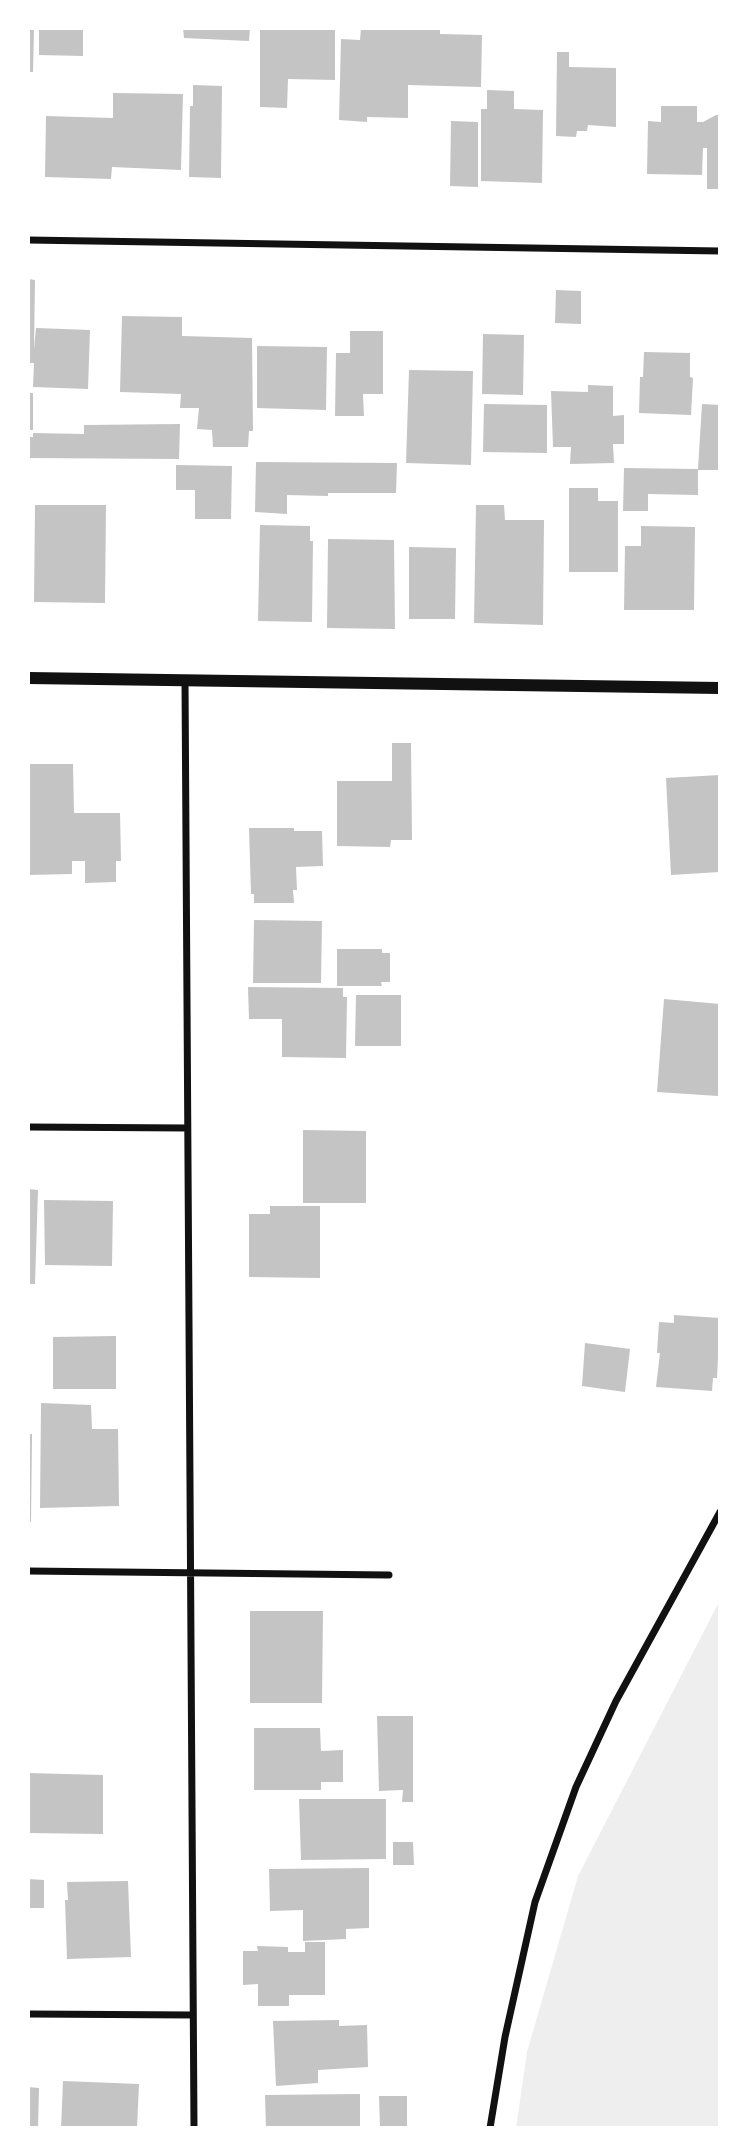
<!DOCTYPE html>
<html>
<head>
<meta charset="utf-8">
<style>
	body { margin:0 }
	#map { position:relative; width:748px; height:2156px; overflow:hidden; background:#fff; font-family:"Noto Sans",sans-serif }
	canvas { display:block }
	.frame { position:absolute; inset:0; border:30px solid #fff; pointer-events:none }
</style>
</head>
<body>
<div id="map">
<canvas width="748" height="2156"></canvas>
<div class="frame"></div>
</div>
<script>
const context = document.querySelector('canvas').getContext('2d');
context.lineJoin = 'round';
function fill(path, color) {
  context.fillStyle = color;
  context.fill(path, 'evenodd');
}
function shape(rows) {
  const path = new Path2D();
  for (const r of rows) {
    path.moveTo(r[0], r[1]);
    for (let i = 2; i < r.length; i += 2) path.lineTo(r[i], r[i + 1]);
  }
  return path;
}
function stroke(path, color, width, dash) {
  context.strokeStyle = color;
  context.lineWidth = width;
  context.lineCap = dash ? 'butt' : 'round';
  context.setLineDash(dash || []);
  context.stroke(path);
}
const green = shape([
	[720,1600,720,2128,516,2128,527,2052,578,1876]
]);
const building = shape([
	[28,28,34,28,33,72,28,72],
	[39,28,83,28,83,56,39,55],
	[183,28,250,28,249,41,184,38],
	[260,28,335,28,335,80,288,79,287,108,260,107],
	[361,28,440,28,440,34,482,35,481,87,408,85,408,118,367,117,367,122,339,120,341,39,360,40],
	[557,52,569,52,569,67,616,68,616,127,588,125,587,131,577,131,576,137,556,136],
	[193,85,222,86,221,178,189,177,190,106,193,106],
	[487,90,514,91,514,109,543,110,542,183,481,181,481,109,487,109],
	[113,93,183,94,181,170,112,167,111,179,45,177,46,116,113,118],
	[661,106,697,106,697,122,703,122,716,115,720,115,720,189,707,189,707,148,703,148,702,175,647,174,648,121,661,122],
	[451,121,478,122,478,187,450,186],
	[28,279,35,280,34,349,36,328,90,330,88,389,33,387,34,363,28,363],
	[556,290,581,291,581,324,555,323],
	[122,316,182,317,182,336,252,338,253,431,249,431,248,447,213,447,212,430,197,429,199,408,180,408,181,394,120,392],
	[350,331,383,331,383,394,363,394,364,416,335,416,336,353,350,353],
	[483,334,524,335,523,395,482,394],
	[257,346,327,347,326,410,257,408],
	[644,352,690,353,690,377,693,378,691,415,639,413,640,377,643,377],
	[409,370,473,371,471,465,406,463],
	[588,385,613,386,613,416,624,415,624,444,613,444,614,463,570,464,571,447,553,447,551,391,588,392],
	[28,393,33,393,33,430,28,430],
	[484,404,547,405,547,453,483,452],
	[702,404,720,405,720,470,698,470,698,495,648,494,648,511,623,511,624,468,698,469],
	[180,424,179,459,28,458,28,437,33,437,33,433,84,434,84,425],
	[256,462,397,463,396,493,328,493,328,496,287,495,287,514,255,512],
	[176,465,232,466,231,519,195,519,195,490,176,490],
	[569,488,598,488,598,501,618,501,618,572,569,572],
	[35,505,106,505,105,603,34,602],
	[476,505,504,505,505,520,544,520,543,625,474,623],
	[260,525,310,526,310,541,313,541,312,622,258,621],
	[641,526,695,527,694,610,624,610,625,546,641,546],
	[328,539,394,540,395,629,327,628],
	[409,547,456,548,455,619,409,619],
	[392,743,411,743,412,840,391,840,390,847,337,846,337,781,392,781],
	[28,764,73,764,74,813,120,813,121,861,116,861,116,882,85,883,85,861,72,861,72,874,28,875],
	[720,775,720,872,671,875,666,778],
	[249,828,294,828,294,831,322,831,323,866,296,867,297,890,293,890,294,903,254,903,254,894,251,894],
	[254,920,322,921,321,983,253,983],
	[337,949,382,949,382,953,390,953,390,982,381,982,382,986,337,986],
	[248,987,343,988,343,997,347,997,346,1058,282,1057,282,1019,249,1019],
	[356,995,401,995,401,1046,355,1046],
	[664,999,720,1004,718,1096,657,1092],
	[303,1130,366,1131,366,1203,303,1203],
	[28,1189,38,1190,35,1284,28,1284],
	[44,1200,113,1201,112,1266,45,1265],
	[270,1206,320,1206,320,1278,249,1277,249,1214,270,1214],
	[674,1315,720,1318,717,1378,713,1378,712,1391,656,1387,660,1353,657,1353,659,1322,674,1323],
	[116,1336,116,1389,53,1389,53,1337],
	[585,1343,630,1349,625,1392,582,1386],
	[41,1403,91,1405,92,1429,118,1429,119,1506,40,1508],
	[28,1434,32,1434,31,1522,28,1521],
	[250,1611,323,1611,322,1703,250,1703],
	[377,1716,413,1716,413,1802,402,1802,403,1790,379,1791],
	[254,1728,320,1728,321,1751,343,1750,343,1782,321,1782,321,1790,254,1790],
	[28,1773,103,1775,103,1834,28,1833],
	[299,1799,386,1799,386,1859,301,1860],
	[393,1842,413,1842,414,1865,393,1865],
	[369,1868,369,1928,346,1929,346,1939,303,1941,303,1910,270,1911,269,1869],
	[28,1879,44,1880,44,1908,28,1908],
	[128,1881,131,1957,67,1959,65,1900,68,1900,67,1882],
	[305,1942,325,1942,325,1995,289,1995,289,2006,258,2006,258,1984,243,1985,243,1951,258,1951,257,1946,288,1947,288,1952,305,1952],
	[339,2020,339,2026,367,2025,368,2067,318,2070,318,2083,276,2086,273,2021],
	[63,2081,139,2084,137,2128,61,2128],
	[28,2087,39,2088,38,2128,28,2128],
	[360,2094,360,2128,266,2128,265,2095],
	[379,2096,407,2096,407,2128,380,2128]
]);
const minor = shape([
	[28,240,720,251],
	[185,680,194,2128],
	[28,1127,187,1128],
	[28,1571,389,1575],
	[28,2014,193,2015],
	[490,2128,505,2037,535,1902,576,1787,616,1701,720,1512]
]);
const tertiary = shape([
	[28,678,720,688]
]);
fill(green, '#eee');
fill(building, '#c4c4c4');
stroke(minor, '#111', 7);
stroke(tertiary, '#111', 12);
</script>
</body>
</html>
